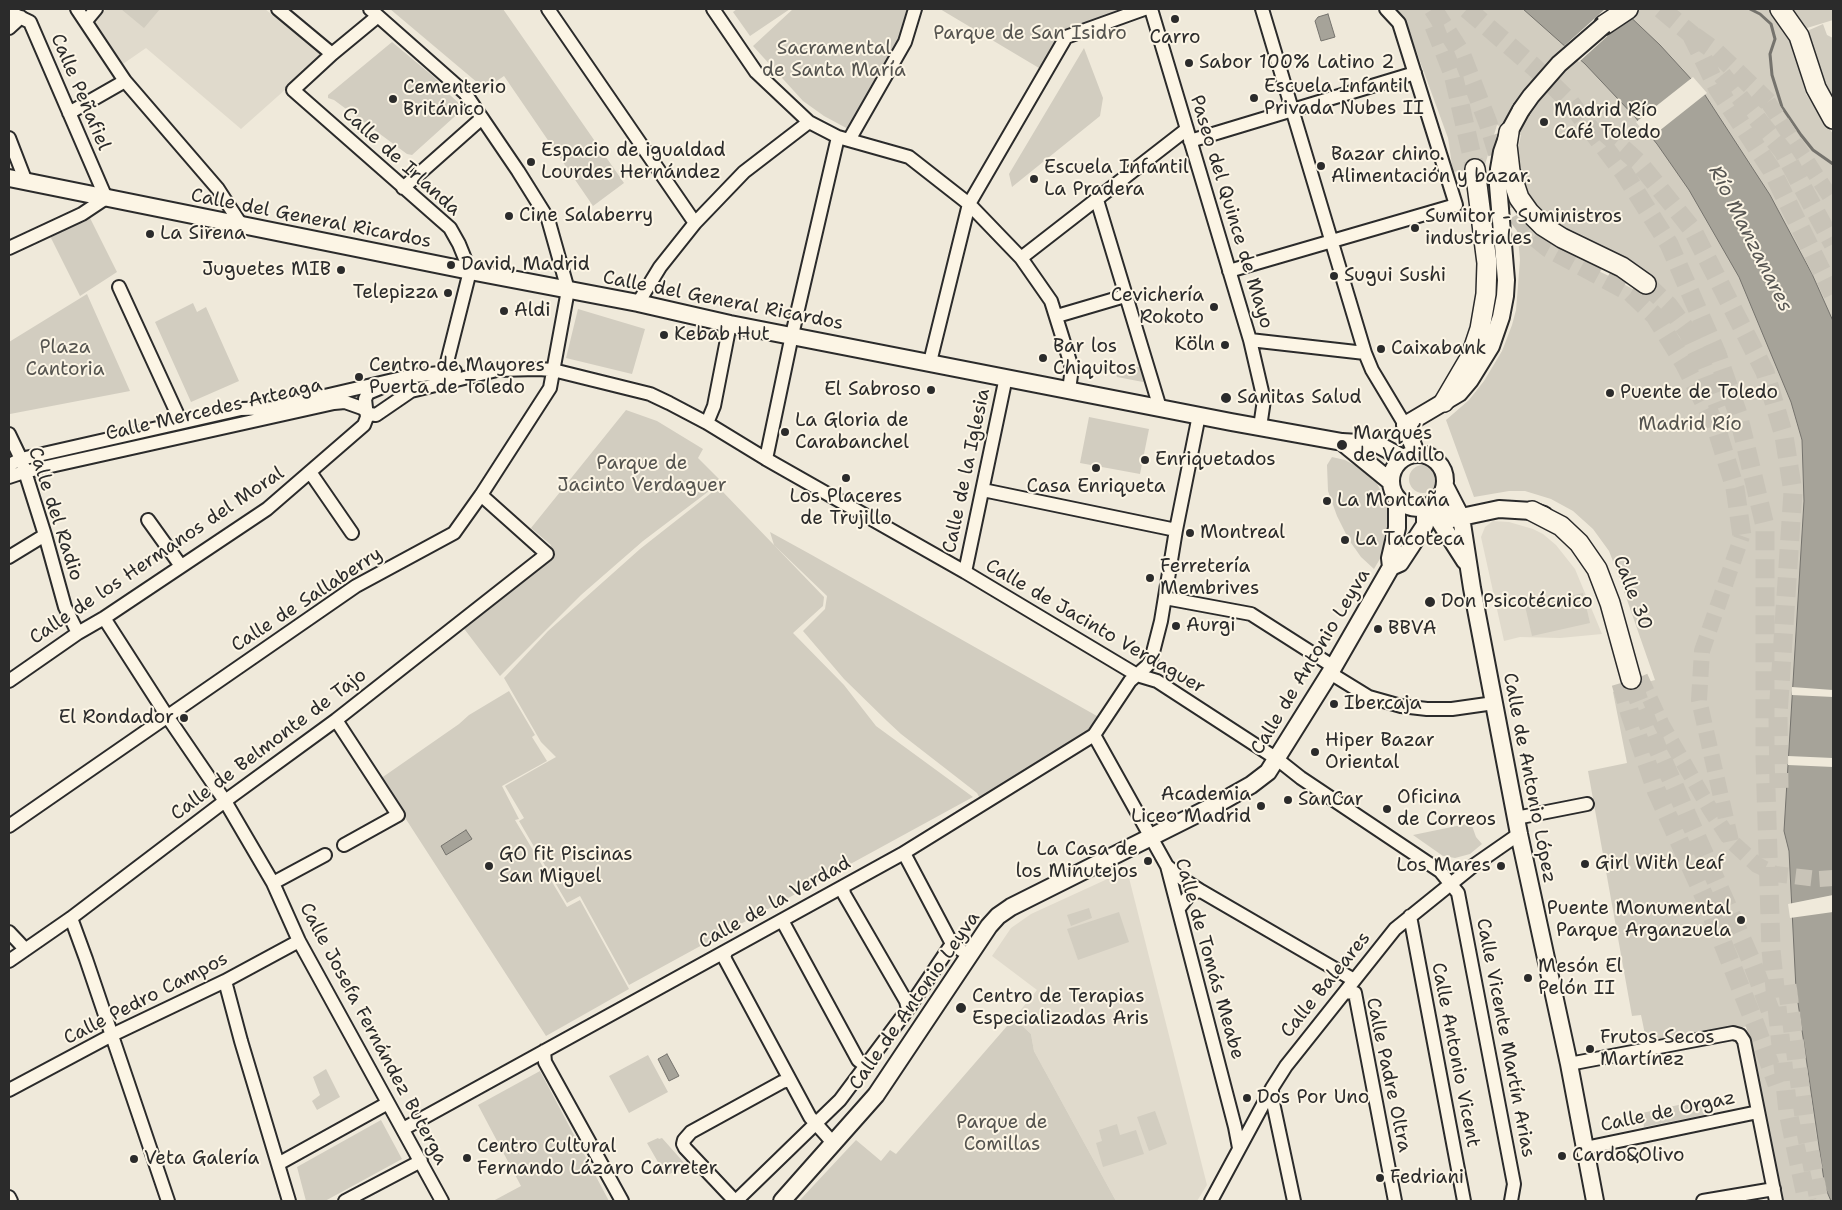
<!DOCTYPE html>
<html>
<head>
<meta charset="utf-8">
<style>
	body { margin:0 }
	#map { position:relative; width:1842px; height:1210px; overflow:hidden; background:#efe9da; font-family:"Shantell Sans",sans-serif }
	canvas { display:block }
	.frame { position:absolute; inset:0; border:10px solid #2b2b2b; pointer-events:none }
</style>
</head>
<body>
<div id="map">
<canvas width="1842" height="1210"></canvas>
<div class="frame"></div>
</div>
<script>
const context = document.querySelector('canvas').getContext('2d');
context.lineJoin = 'round';
function fill(path, color) {
  context.fillStyle = color;
  context.fill(path, 'evenodd');
}
function shape(rows) {
  const path = new Path2D();
  for (const r of rows) {
    if (r.length === 3) {
      path.moveTo(r[0] + r[2], r[1]);
      path.arc(r[0], r[1], r[2], 0, 2 * Math.PI);
      continue;
    }
    path.moveTo(r[0], r[1]);
    for (let i = 2; i < r.length; i += 2) path.lineTo(r[i], r[i + 1]);
  }
  return path;
}
function stroke(path, color, width, dash) {
  context.strokeStyle = color;
  context.lineWidth = width;
  context.lineCap = dash ? 'butt' : 'round';
  context.setLineDash(dash || []);
  context.stroke(path);
}
function write(font, color, halo, rows, align = 'center') {
  context.font = font + ' "Shantell Sans",sans-serif';
  context.lineWidth = 4;
  context.setLineDash([]);
  context.textBaseline = 'middle';
  context.strokeStyle = halo;
  context.fillStyle = color;
  for (const [text, x, y, turn = 0] of rows) {
    context.save();
    context.translate(x, y);
    context.rotate((+turn || 0) * Math.PI / 180);
    context.textAlign = isNaN(turn) ? turn : align;
    if (halo) context.strokeText(text, 0, 0);
    context.fillText(text, 0, 0);
    context.restore();
  }
}
const built = shape([
	[106,9,265,9,323,56,241,129,146,48,120,66,93,25],
	[1493,521,1509,522,1533,529,1543,534,1556,545,1575,569,1602,634,1560,638,1520,637,1504,641,1481,537,1485,527],
	[1127,870,1207,1185,1197,1201,1116,1201,1034,1051,1031,1034,1014,1018,1037,990,992,956,1011,928,1031,914]
]);
const green = shape([
	[121,9,160,9,144,28],
	[390,9,503,9,624,183,593,206,504,76,485,89],
	[737,9,790,9,750,36,733,12],
	[793,9,913,9,908,33,850,130,824,116,803,101,753,46],
	[940,9,1130,9,1063,32,1039,68],
	[1392,9,1833,9,1833,20,1807,28,1790,38,1806,94,1833,134,1833,1201,1780,1201,1749,1026,1647,1044,1641,1015,1632,1016,1588,771,1627,763,1613,692,1655,680,1618,574,1609,551,1593,529,1573,511,1551,499,1525,491,1509,491,1474,497,1446,420,1469,400,1484,381,1502,351,1512,325,1516,310,1520,260,1516,216,1522,215,1584,255,1584,264,1611,277,1638,292,1653,279,1579,240,1534,208,1519,179,1517,153,1521,135,1497,125,1484,168,1453,172,1448,138,1406,23],
	[1823,24,1827,35,1833,38,1833,99,1822,80,1807,31],
	[392,42,434,77,439,82,438,84,463,107,463,109,412,155,407,154,334,100,328,98,328,95],
	[1084,48,1103,98,1100,116,1012,187,1009,174],
	[89,216,117,272,80,296,49,234],
	[87,294,130,391,10,414,9,411,9,342],
	[193,303,197,312,206,307,239,381,191,402,155,322],
	[578,309,645,329,632,374,566,358],
	[1141,366,1145,380,1143,382,1117,377,1116,374],
	[626,410,657,421,703,449,698,458,725,485,713,488,643,541,581,595,500,676,459,622,547,554,551,545,531,528],
	[1089,417,1149,429,1140,474,1080,463],
	[1332,457,1345,460,1367,472,1376,481,1386,503,1390,516,1388,545,1374,569,1361,557,1349,540,1337,516,1328,491,1327,465],
	[1423,479,14],
	[715,490,722,491,824,597,823,606,793,633,844,685,876,726,973,797,629,985,580,896,567,903,519,821,524,818,505,786,556,757,541,742,504,678,548,631,640,549],
	[770,532,810,554,1104,720,1094,735,983,805,977,793,901,734,887,721,844,679,803,631,825,609,827,596,774,545],
	[1583,593,1590,623,1532,636,1525,606],
	[509,691,535,735,532,737,547,761,502,786,519,819,515,820,567,907,580,900,629,989,546,1036,380,779,459,724,469,715],
	[1471,823,1476,837,1482,844,1470,854,1455,858,1443,856,1413,835],
	[1089,908,1092,918,1071,926,1067,915],
	[1119,912,1129,942,1078,960,1067,929],
	[1014,1018,1031,1034,1034,1051,1116,1201,799,1201,856,1140,881,1161,890,1150,896,1154],
	[648,1055,668,1092,629,1113,609,1076],
	[326,1069,340,1097,317,1110,312,1101,320,1095,313,1077],
	[540,1071,609,1201,493,1201,521,1186,478,1105],
	[1701,1100,1704,1115,1644,1127,1642,1113],
	[1155,1111,1167,1144,1149,1151,1137,1117],
	[381,1120,402,1159,325,1201,306,1201,297,1167],
	[1117,1124,1120,1135,1136,1130,1144,1154,1103,1167,1096,1143,1102,1141,1099,1130],
	[658,1138,659,1139,662,1138,686,1165,666,1176,647,1143]
]);
const water = shape([
	[1523,9,1622,9,1660,45,1703,92,1770,195,1812,274,1833,321,1833,1201,1831,1201,1825,1187,1796,989,1789,851,1784,831,1804,501,1802,440,1791,402,1739,277,1689,190,1657,144,1635,117,1585,64,1523,9],
	[1328,14,1335,37,1321,41,1315,21,1318,17,1328,14],
	[466,830,472,839,446,855,441,846,466,830],
	[667,1054,679,1076,669,1081,658,1059,667,1054]
]);
const pier = shape([
	[1605,9,1626,9,1624,21,1579,62,1563,47],
	[1693,77,1707,93,1649,139,1636,122],
	[1792,687,1833,690,1833,697,1792,695],
	[1788,756,1833,758,1833,767,1788,765],
	[1833,895,1833,912,1790,918,1788,904]
]);
const stream = shape([
	[1750,9,1760,14,1771,24,1775,39,1770,54,1772,75,1782,107,1801,135,1813,150,1833,164]
]);
const majorTunnel = shape([
	[1768,102,1833,201],
	[1640,677,1662,725,1710,809,1731,841,1757,865,1775,874,1818,879,1833,878],
	[1731,841,1699,700,1702,651,1742,536]
]);
const highwayTunnel = shape([
	[1433,9,1461,53,1488,123,1498,155,1506,194,1517,215,1532,235,1548,248,1631,293,1655,316,1684,363,1715,424,1735,488,1742,536],
	[1467,9,1534,67,1569,101,1624,173,1669,244,1717,354,1738,414,1765,526,1765,757,1771,950,1788,1112,1807,1201],
	[1661,9,1691,34,1698,44],
	[1434,26,1453,74,1475,169],
	[1691,34,1718,89,1771,169,1833,294],
	[1694,36,1715,51,1768,102],
	[1722,75,1783,151,1833,244],
	[1602,130,1639,163,1692,229,1765,372,1784,436,1793,492,1778,715,1779,788],
	[1646,284,1668,305,1688,332,1699,356,1719,408],
	[1621,683,1630,714,1656,790,1704,896,1755,1024,1777,1084],
	[1632,683,1657,747,1751,960,1770,1010],
	[1787,985,1806,1132,1818,1195]
]);
const minor = shape([
	[77,9,125,81,218,189,242,226],
	[278,9,332,54],
	[548,9,695,223],
	[713,9,756,72,809,122,838,137,909,157,969,204,1021,258,1051,301,1072,368,1069,390],
	[1151,9,1250,340,1264,400,1260,427],
	[1262,9,1365,353,1372,370,1405,425],
	[9,12,30,22,106,198,82,214,9,248],
	[378,16,332,54,293,90,450,228,459,244,470,271,444,374],
	[86,21,96,9],
	[9,28,21,17],
	[69,113,125,81],
	[9,138,26,182],
	[849,140,905,42,915,9],
	[1190,141,1415,73],
	[403,188,482,118],
	[1097,200,1160,408],
	[1021,258,1187,129],
	[1229,271,1456,205,1399,23,1386,9],
	[119,287,181,422],
	[638,303,660,267,695,223,744,172,809,122],
	[1057,316,1125,296],
	[1250,340,1365,353],
	[930,362,969,204,1066,37,1144,9],
	[707,423,714,406,730,324],
	[9,434,21,459,45,535,65,607,78,633],
	[766,459,792,335,838,137],
	[9,465,21,459,241,409,273,408,406,377,455,371],
	[310,472,352,533],
	[9,477,24,472,334,403,345,402,362,408,370,414,376,415,411,391,497,370,538,369,553,370,650,394,669,403,707,423,766,459,965,572,1137,675,1157,681,1277,759,1301,778,1440,871,1458,893,1514,1184,1511,1201],
	[983,490,1176,530],
	[148,520,181,566],
	[9,557,45,535],
	[965,572,1006,377],
	[1165,598,1251,614,1334,667],
	[104,618,167,716,225,801,273,883,299,941,442,1201],
	[1330,673,1369,697,1401,706,1427,709,1452,709,1494,703],
	[9,681,78,633,104,618,267,509,364,425,367,417,365,399,368,393,380,388],
	[336,720,398,815,344,845],
	[1094,735,1167,866,1235,1127,1239,1148],
	[1516,818,1587,804],
	[9,826,356,586,454,533,481,495,550,388,568,290,548,219,518,171,465,93,370,9],
	[902,854,906,857,951,942,961,950],
	[1167,866,1184,880,1201,891],
	[273,883,325,855],
	[843,887,844,894,906,1001,908,1009],
	[1179,908,1191,893,1201,891,1354,980],
	[1410,916,1464,1201],
	[71,918,86,959,168,1201],
	[781,921,784,924,858,1060,862,1063,868,1064],
	[9,932,25,949],
	[726,952,724,957,726,961,810,1117,834,1144],
	[9,961,71,918,225,801,336,720,547,554,481,495],
	[225,981,241,1041,289,1201],
	[1345,992,1355,993,1395,1201],
	[544,1051,545,1062,622,1201],
	[1569,1064,1733,1033,1740,1035,1744,1041,1776,1201],
	[1272,1088,1272,1098,1294,1201],
	[9,1090,112,1035,225,981,299,941],
	[403,1129,902,854,1094,735,1130,681,1147,666,1151,660,1161,621,1176,530,1199,415],
	[1585,1148,1758,1112],
	[278,1164,388,1103],
	[9,1197,11,1201],
	[734,1200,739,1198,840,1100,908,1009,949,948,955,946],
	[345,1201,421,1161],
	[735,1201,685,1148,683,1144,684,1140,691,1132,782,1082,790,1080],
	[1211,1201,1272,1088,1286,1066,1395,929,1473,866,1519,834],
	[1703,1201,1774,1189]
]);
const major = shape([
	[9,178,470,271,638,303,730,324,1231,422,1342,442,1377,444,1403,458],
	[1342,442,1391,482],
	[1416,453,1405,425,1459,393,1470,380,1491,346,1501,317,1505,296,1506,280,1498,185,1499,169,1502,152,1509,132,1521,110],
	[1418,481,27],
	[1445,486,1461,517,1472,588,1519,834,1569,1064,1595,1201],
	[1432,504,1452,519,1499,509,1532,511,1544,515],
	[1431,508,1465,561],
	[1391,567,1390,558,1397,528,1397,498],
	[782,1201,876,1095,989,926,998,916,1011,907,1219,803,1251,785,1268,772,1330,673,1391,567,1400,563,1425,525,1425,507]
]);
const highway = shape([
	[1780,9,1799,36,1816,88,1833,119],
	[1604,25,1628,9],
	[1509,132,1507,145,1510,171,1519,198,1529,212,1543,226,1562,238,1622,267,1646,284],
	[1444,402,1471,356,1480,329,1486,294,1487,263,1475,169],
	[1532,511,1561,526,1579,543,1597,569,1610,603,1631,679]
]);
const majorBridge = shape([
	[1521,110,1531,96,1559,64,1604,25]
]);
const markers = [
	[1175,19,5,"#2b2b2b"],
	[1189,63,5,"#2b2b2b"],
	[1254,98,5,"#2b2b2b"],
	[393,99,5,"#2b2b2b"],
	[1544,122,5,"#2b2b2b"],
	[531,162,5,"#2b2b2b"],
	[1321,166,5,"#2b2b2b"],
	[1034,179,5,"#2b2b2b"],
	[509,216,5,"#2b2b2b"],
	[1415,228,5,"#2b2b2b"],
	[150,234,5,"#2b2b2b"],
	[451,265,5,"#2b2b2b"],
	[341,270,5,"#2b2b2b"],
	[1334,276,5,"#2b2b2b"],
	[448,293,5,"#2b2b2b"],
	[1214,307,5,"#2b2b2b"],
	[504,311,5,"#2b2b2b"],
	[664,335,5,"#2b2b2b"],
	[1225,345,5,"#2b2b2b"],
	[1381,349,5,"#2b2b2b"],
	[1043,358,5,"#2b2b2b"],
	[359,377,5,"#2b2b2b"],
	[931,390,5,"#2b2b2b"],
	[1610,393,5,"#2b2b2b"],
	[1226,398,6,"#2b2b2b"],
	[785,432,5,"#2b2b2b"],
	[1342,445,6,"#2b2b2b"],
	[1145,460,5,"#2b2b2b"],
	[1096,468,5,"#2b2b2b"],
	[846,478,5,"#2b2b2b"],
	[1327,501,5,"#2b2b2b"],
	[1190,533,5,"#2b2b2b"],
	[1345,540,5,"#2b2b2b"],
	[1150,578,5,"#2b2b2b"],
	[1430,602,6,"#2b2b2b"],
	[1176,626,5,"#2b2b2b"],
	[1378,629,5,"#2b2b2b"],
	[1334,704,5,"#2b2b2b"],
	[184,718,5,"#2b2b2b"],
	[1315,752,5,"#2b2b2b"],
	[1288,800,5,"#2b2b2b"],
	[1261,806,5,"#2b2b2b"],
	[1387,809,5,"#2b2b2b"],
	[1148,861,5,"#2b2b2b"],
	[1585,864,5,"#2b2b2b"],
	[489,866,5,"#2b2b2b"],
	[1501,866,5,"#2b2b2b"],
	[1741,920,5,"#2b2b2b"],
	[1528,978,5,"#2b2b2b"],
	[961,1008,6,"#2b2b2b"],
	[1590,1049,5,"#2b2b2b"],
	[1247,1098,5,"#2b2b2b"],
	[1562,1156,5,"#2b2b2b"],
	[467,1158,5,"#2b2b2b"],
	[134,1159,5,"#2b2b2b"],
	[1380,1178,5,"#2b2b2b"]
];
const parkNames = [
	["Parque de San Isidro",1030,34],
	["Sacramental",834,49],
	["de Santa María",834,71],
	["Plaza",65,348],
	["Cantoria",65,370],
	["Madrid Río",1690,425],
	["Parque de",642,464],
	["Jacinto Verdaguer",642,486],
	["Parque de",1002,1123],
	["Comillas",1002,1145]
];
const poiNames = [
	["Carro",1175,38,"center"],
	["Sabor 100% Latino 2",1199,63],
	["Escuela Infantil",1264,87],
	["Privada Nubes II",1264,109],
	["Cementerio",403,88],
	["Británico",403,110],
	["Madrid Río",1554,111],
	["Café Toledo",1554,133],
	["Espacio de igualdad",541,151],
	["Lourdes Hernández",541,173],
	["Bazar chino.",1331,155],
	["Alimentación y bazar.",1331,177],
	["Escuela Infantil",1044,168],
	["La Pradera",1044,190],
	["Cine Salaberry",519,216],
	["Sumitor - Suministros",1425,217],
	["industriales",1425,239],
	["La Sirena",160,234],
	["David, Madrid",461,265],
	["Juguetes MIB",331,270,"right"],
	["Sugui Sushi",1344,276],
	["Telepizza",438,293,"right"],
	["Cevichería",1204,296,"right"],
	["Rokoto",1204,318,"right"],
	["Aldi",514,311],
	["Kebab Hut",674,335],
	["Köln",1215,345,"right"],
	["Bar los",1053,347],
	["Chiquitos",1053,369],
	["Caixabank",1391,349],
	["Centro de Mayores",369,366],
	["Puerta de Toledo",369,388],
	["El Sabroso",921,390,"right"],
	["Puente de Toledo",1620,393],
	["Sanitas Salud",1237,398],
	["La Gloria de",795,421],
	["Carabanchel",795,443],
	["Marqués",1353,434],
	["de Vadillo",1353,456],
	["Enriquetados",1155,460],
	["Casa Enriqueta",1096,487,"center"],
	["Los Placeres",846,497,"center"],
	["de Trujillo",846,519,"center"],
	["La Montaña",1337,501],
	["Montreal",1200,533],
	["La Tacoteca",1355,540],
	["Ferretería",1160,567],
	["Membrives",1160,589],
	["Don Psicotécnico",1441,602],
	["Aurgi",1186,626],
	["BBVA",1388,629],
	["Ibercaja",1344,704],
	["El Rondador",174,718,"right"],
	["Hiper Bazar",1325,741],
	["Oriental",1325,763],
	["Academia",1251,795,"right"],
	["Liceo Madrid",1251,817,"right"],
	["Oficina",1397,798],
	["de Correos",1397,820],
	["SanCar",1298,800],
	["La Casa de",1138,850,"right"],
	["los Minutejos",1138,872,"right"],
	["GO fit Piscinas",499,855],
	["San Miguel",499,877],
	["Girl With Leaf",1595,864],
	["Los Mares",1491,866,"right"],
	["Puente Monumental",1731,909,"right"],
	["Parque Arganzuela",1731,931,"right"],
	["Mesón El",1538,967],
	["Pelón II",1538,989],
	["Centro de Terapias",972,997],
	["Especializadas Aris",972,1019],
	["Frutos Secos",1600,1038],
	["Martínez",1600,1060],
	["Dos Por Uno",1257,1098],
	["Centro Cultural",477,1147],
	["Fernando Lázaro Carreter",477,1169],
	["Cardo&Olivo",1572,1156],
	["Veta Galería",144,1159],
	["Fedriani",1390,1178]
];
const streetNames = [
	["Calle Peñafiel",80,92,67],
	["Calle de Irlanda",401,162,42],
	["Paseo del Quince de Mayo",1231,212,73],
	["Calle del General Ricardos",311,219,11],
	["Calle del General Ricardos",723,301,11],
	["Calle Mercedes Arteaga",214,410,-13],
	["Calle de la Iglesia",967,471,-78],
	["Calle del Radio",55,514,72],
	["Calle de los Hermanos del Moral",157,556,-34],
	["Calle 30",1632,593,69],
	["Calle de Sallaberry",307,600,-33],
	["Calle de Jacinto Verdaguer",1095,627,30],
	["Calle de Antonio Leyva",1311,662,-59],
	["Calle de Belmonte de Tajo",269,745,-37],
	["Calle de Antonio López",1529,778,79],
	["Calle de la Verdad",775,903,-29],
	["Calle de Tomás Meabe",1209,959,74],
	["Calle Baleares",1326,985,-51],
	["Calle Pedro Campos",146,999,-27],
	["Calle de Antonio Leyva",915,1001,-55],
	["Calle Josefa Fernández Buterga",373,1034,62],
	["Calle Vicente Martín Arias",1505,1038,79],
	["Calle Antonio Vicent",1455,1055,79],
	["Calle Padre Oltra",1388,1075,78],
	["Calle de Orgaz",1668,1112,-12]
];
const waterNames = [
	["Río Manzanares",1750,239,63]
];
fill(built, '#e0dacc');
fill(green, '#d2cdc0');
fill(water, '#a6a399');
stroke(water, '#75736d', 1);
fill(pier, '#efe9da');
stroke(stream, '#75736d', 3);
stroke(majorTunnel, '#c8c3b7', 16, [16, 8]);
stroke(highwayTunnel, '#c8c3b7', 19, [19, 9]);
stroke(minor, '#2b2b2b', 16);
stroke(major, '#2b2b2b', 20);
stroke(highway, '#2b2b2b', 22);
stroke(minor, '#fcf5e5', 12);
stroke(major, '#fcf5e5', 16);
stroke(highway, '#fcf5e5', 19);
stroke(majorBridge, '#2b2b2b', 20, []);
stroke(majorBridge, '#fcf5e5', 16);
for (const [x, y, r, color] of markers) {
  const dot = new Path2D();
  dot.arc(x, y, r, 0, 2 * Math.PI);
  context.fillStyle = color;
  context.fill(dot);
  stroke(dot, '#fcf5e5', 2);
}
write('19px', '#555450', '#fcf5e5', parkNames);
write('19px', '#2b2b2b', '#fcf5e5', poiNames, 'left');
write('19px', '#2b2b2b', '#fcf5e5', streetNames);
write('italic 20px', '#565552', '#fcf5e5', waterNames);
</script>
</body>
</html>
